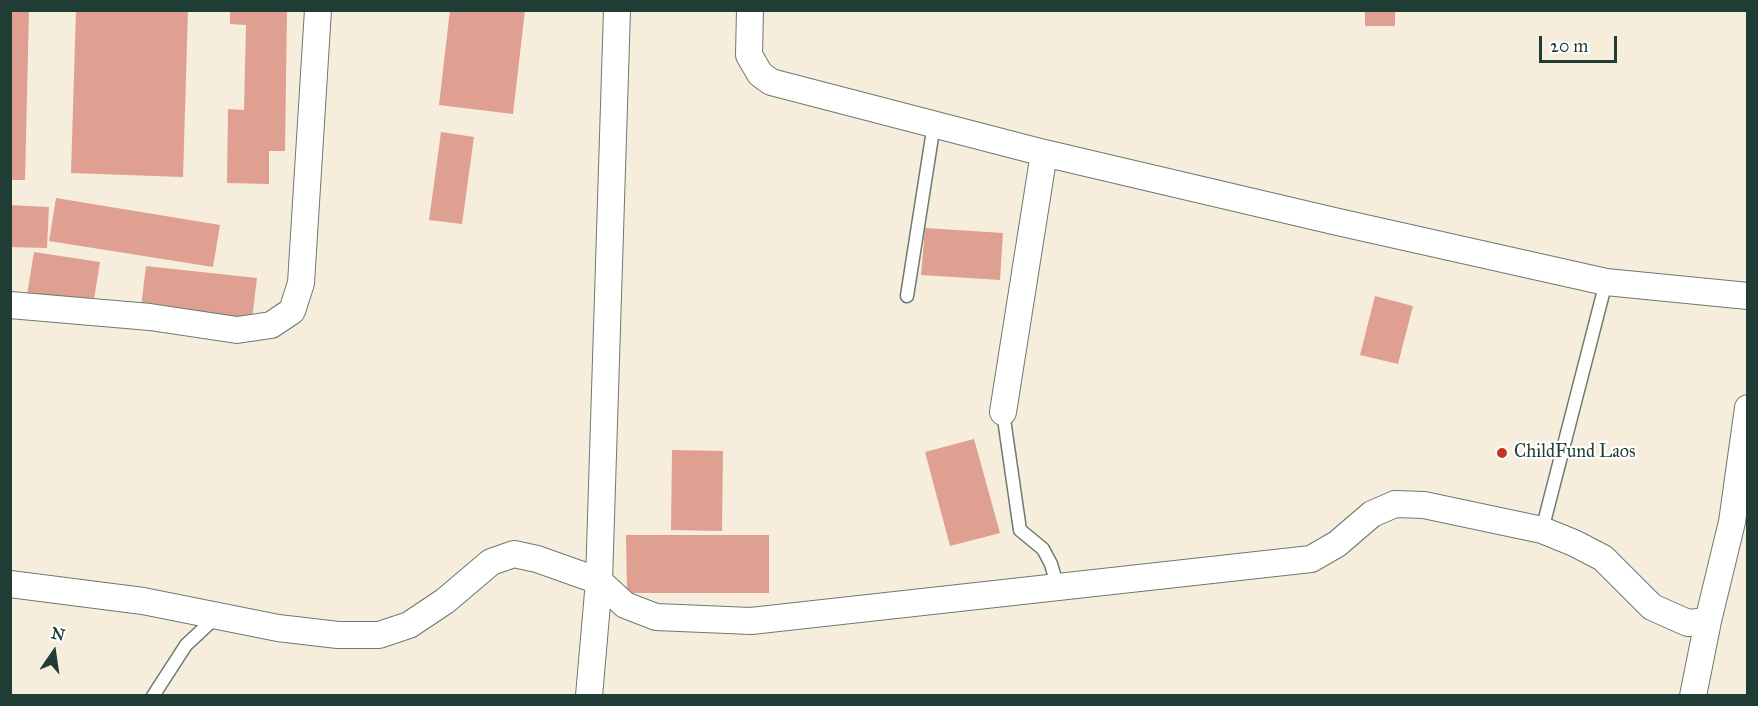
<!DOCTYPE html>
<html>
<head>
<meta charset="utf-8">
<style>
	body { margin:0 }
	#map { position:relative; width:1758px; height:706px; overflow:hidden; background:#f6eddc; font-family:"IM FELL Great Primer",serif }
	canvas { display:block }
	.frame { position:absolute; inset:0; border:12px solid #1f3d34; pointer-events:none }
	.north { position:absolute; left:24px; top:622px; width:60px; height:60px; -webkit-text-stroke:4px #fff; paint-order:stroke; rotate:13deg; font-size:16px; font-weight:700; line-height:24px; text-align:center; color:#1f3d34 }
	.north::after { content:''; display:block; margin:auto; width:21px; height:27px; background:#1f3d34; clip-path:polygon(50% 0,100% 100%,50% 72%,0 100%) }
	.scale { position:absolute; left:1539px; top:36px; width:78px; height:27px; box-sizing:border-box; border:3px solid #1f3d34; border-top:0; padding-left:8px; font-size:18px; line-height:21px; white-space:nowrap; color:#1f3d34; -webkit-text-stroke:4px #fff; paint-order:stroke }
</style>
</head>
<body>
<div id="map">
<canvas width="1758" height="706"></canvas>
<div class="frame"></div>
<div class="north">N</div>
<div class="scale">20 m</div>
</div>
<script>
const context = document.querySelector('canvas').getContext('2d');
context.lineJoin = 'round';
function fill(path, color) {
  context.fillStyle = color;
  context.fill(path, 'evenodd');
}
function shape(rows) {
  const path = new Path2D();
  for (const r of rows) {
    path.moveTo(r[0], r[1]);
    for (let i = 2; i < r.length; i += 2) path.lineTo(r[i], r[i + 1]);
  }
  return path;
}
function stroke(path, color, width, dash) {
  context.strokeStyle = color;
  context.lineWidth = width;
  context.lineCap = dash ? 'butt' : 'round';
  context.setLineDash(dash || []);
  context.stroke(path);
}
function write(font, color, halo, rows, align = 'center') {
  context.font = font + ' "IM FELL Great Primer",serif';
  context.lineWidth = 4.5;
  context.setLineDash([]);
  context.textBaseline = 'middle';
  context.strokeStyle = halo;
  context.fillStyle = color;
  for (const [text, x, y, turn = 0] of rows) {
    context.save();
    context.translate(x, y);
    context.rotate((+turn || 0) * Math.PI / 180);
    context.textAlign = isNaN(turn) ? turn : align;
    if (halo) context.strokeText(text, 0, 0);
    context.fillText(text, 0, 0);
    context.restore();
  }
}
const building = shape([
	[10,10,29,10,25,180,10,180],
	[76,10,188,10,183,177,71,173],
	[230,10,287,10,285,151,269,151,269,184,227,183,228,109,244,110,246,25,230,24],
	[450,10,525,10,513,114,439,105],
	[1365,10,1395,10,1395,26,1365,26],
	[441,132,474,137,462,224,429,220],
	[56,198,220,225,213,267,49,241],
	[10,205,49,207,47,248,10,247],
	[925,228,1003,233,1000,280,921,275],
	[34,252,100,262,93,306,27,295],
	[146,266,257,278,252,319,141,307],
	[1375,296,1413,306,1398,364,1360,355],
	[974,439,1000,533,950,546,925,452],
	[672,450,723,451,722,531,671,530],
	[626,535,769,535,769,593,627,593]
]);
const service = shape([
	[907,296,934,124],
	[1003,412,1020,530,1043,549,1051,564,1058,588],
	[1542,530,1606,282],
	[153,696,186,645,216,617]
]);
const minor = shape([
	[750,10,749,55,760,74,771,82,1044,153,1338,222,1606,282,1748,296],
	[10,305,150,317,237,330,271,325,292,311,301,283,318,10],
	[1003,412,1044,153],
	[10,584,143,601,278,628,338,635,379,635,409,625,445,601,491,562,514,554,537,559,599,581,625,605,656,617,751,621,1311,559,1337,544,1372,514,1395,504,1424,505,1542,530,1574,543,1603,558,1652,607,1688,623,1708,621],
	[589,696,599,581,617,10],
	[1693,696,1708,621,1732,522,1748,408]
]);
const markers = [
	[1502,453,6,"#c8321e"]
];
const poiNames = [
	["ChildFund Laos",1514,453]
];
fill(building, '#dfa091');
stroke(service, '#6a7b6f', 15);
stroke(minor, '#6a7b6f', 28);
stroke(service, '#fff', 12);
stroke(minor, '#fff', 26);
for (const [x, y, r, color] of markers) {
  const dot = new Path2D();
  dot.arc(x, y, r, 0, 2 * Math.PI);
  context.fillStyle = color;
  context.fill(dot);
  stroke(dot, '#fff', 2);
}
write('18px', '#1f3d34', '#fff', poiNames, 'left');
</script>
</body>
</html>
